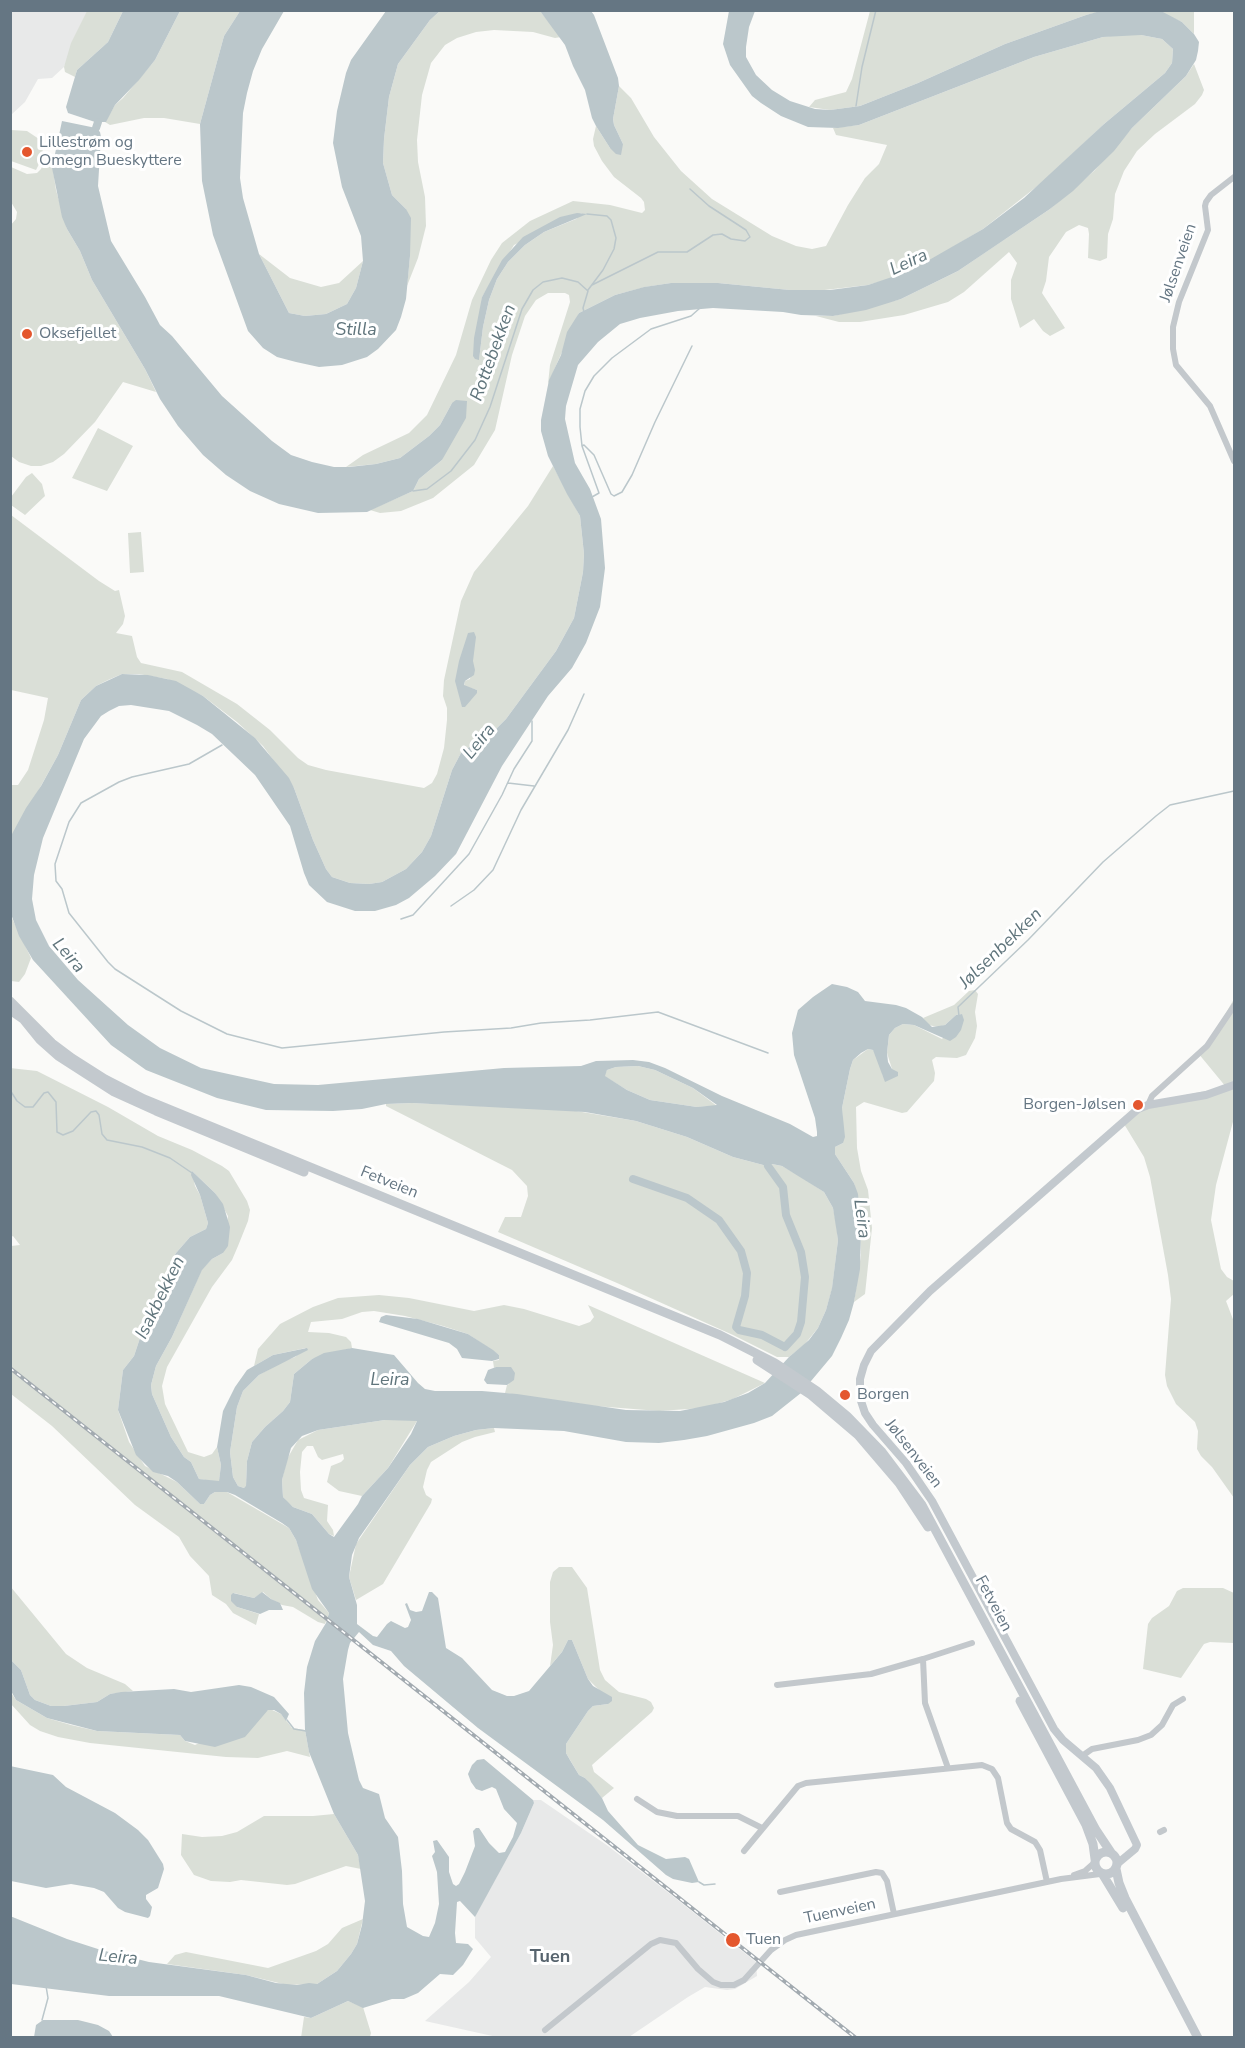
<!DOCTYPE html>
<html>
<head>
<meta charset="utf-8">
<style>
	body { margin:0 }
	#map { position:relative; width:1245px; height:2048px; overflow:hidden; background:#fafaf8; font-family:"Nunito Sans",sans-serif }
	canvas { display:block }
	.frame { position:absolute; inset:0; border:12px solid #657683; pointer-events:none }
</style>
</head>
<body>
<div id="map">
<canvas width="1245" height="2048"></canvas>
<div class="frame"></div>
</div>
<script>
const context = document.querySelector('canvas').getContext('2d');
context.lineJoin = 'round';
function fill(path, color) {
  context.fillStyle = color;
  context.fill(path, 'evenodd');
}
function shape(rows) {
  const path = new Path2D();
  for (const r of rows) {
    if (r.length === 3) {
      path.moveTo(r[0] + r[2], r[1]);
      path.arc(r[0], r[1], r[2], 0, 2 * Math.PI);
      continue;
    }
    path.moveTo(r[0], r[1]);
    for (let i = 2; i < r.length; i += 2) path.lineTo(r[i], r[i + 1]);
  }
  return path;
}
function stroke(path, color, width, dash) {
  context.strokeStyle = color;
  context.lineWidth = width;
  context.lineCap = dash ? 'butt' : 'round';
  context.setLineDash(dash || []);
  context.stroke(path);
}
function write(font, color, halo, rows, align = 'center') {
  context.font = font + ' "Nunito Sans",sans-serif';
  context.lineWidth = 6;
  context.setLineDash([]);
  context.textBaseline = 'middle';
  context.strokeStyle = halo;
  context.fillStyle = color;
  for (const [text, x, y, turn = 0] of rows) {
    context.save();
    context.translate(x, y);
    context.rotate((+turn || 0) * Math.PI / 180);
    context.textAlign = isNaN(turn) ? turn : align;
    if (halo) context.strokeText(text, 0, 0);
    context.fillText(text, 0, 0);
    context.restore();
  }
}
const built = shape([
	[11,11,88,11,64,67,52,78,38,79,25,102,11,115],
	[532,1800,541,1800,608,1846,674,1897,756,1962,757,1976,735,1989,727,1990,705,1987,688,1997,629,2037,497,2037,425,2021,469,1982,491,1957,475,1938,475,1916,521,1833,534,1803]
]);
const green = shape([
	[87,11,123,11,108,42,77,70,75,77,65,72,64,67,71,43],
	[180,11,240,11,224,36,200,124,164,118,144,118,110,125,105,122,115,105,123,98,155,60],
	[440,11,540,11,561,37,555,38,533,32,494,30,476,32,457,38,445,45,431,63,422,95,417,140,418,162,425,197,426,226,418,258,407,286,410,256,406,209,392,195,383,163,384,139,389,97,398,64,430,20],
	[870,11,1104,11,1086,15,1005,44,918,83,860,106,830,110,809,107,815,100,846,92,852,79],
	[1157,11,1194,11,1194,34,1182,22],
	[1117,35,1141,35,1162,39,1173,49,1172,63,1165,73,1104,124,1045,180,983,229,921,266,896,277,868,285,816,291,790,290,718,283,671,283,645,287,615,295,579,313,548,384,550,365,570,302,569,295,565,293,548,293,536,300,525,316,512,355,495,430,474,465,433,498,401,511,380,513,370,510,413,491,419,479,442,460,452,403,440,425,429,436,400,458,376,464,346,467,363,455,409,433,427,415,456,355,472,300,491,260,502,243,530,221,573,201,610,205,642,213,645,210,644,202,641,198,614,177,602,161,594,146,593,139,596,126,610,148,623,144,614,125,613,119,619,86,631,98,654,137,681,171,712,199,772,236,796,246,812,249,826,246,848,205,865,178,879,164,887,145,836,135,833,128,859,125,1034,57,1103,37],
	[582,213,576,219,544,232,525,245,508,262,497,279,489,300,483,327,479,360,482,297,514,245],
	[1194,64,1204,90,1202,95,1195,104,1155,134,1137,151,1124,171,1115,194,1113,219,1108,234,1107,258,1100,261,1088,258,1089,234,1088,228,1079,225,1066,232,1049,257,1046,281,1042,293,1065,328,1050,336,1043,331,1034,319,1020,328,1011,299,1011,280,1017,263,1009,252,964,292,948,302,904,315,860,322,839,322,816,316,833,316,901,299,958,271,983,254,1050,209,1094,171,1132,128,1186,76],
	[11,130,27,131,39,139,43,145,42,158,36,170,11,161],
	[44,162,52,164,56,190,67,229,80,251,92,280,145,369,156,392,123,382,95,422,64,454,53,462,41,466,31,466,19,462,11,456,10,226,16,219,17,212,11,202,11,167,27,174,37,173,41,169],
	[259,254,290,278,321,287,339,283,363,261,356,288,347,304,326,314,305,316,289,313],
	[98,428,133,446,107,491,72,478],
	[553,466,580,516,584,554,583,572,574,618,556,651,506,719,488,737,462,751,452,770,431,836,422,852,406,869,382,882,369,884,350,883,332,877,326,869,313,840,294,788,263,746,237,722,203,696,167,679,139,674,122,674,108,680,96,686,81,700,58,755,11,840,11,785,18,785,28,770,44,720,48,698,11,690,11,515,99,581,115,591,119,590,125,616,123,624,116,633,132,636,137,657,141,663,182,672,237,704,270,730,298,758,308,765,326,770,424,788,432,783,437,774,444,748,447,720,447,708,443,696,444,680,461,601,474,572,528,506],
	[460,661,473,661,470,679,465,681,464,686,477,690,459,693,456,681],
	[32,473,42,484,45,496,25,515,11,505,11,497,26,477],
	[141,532,144,572,130,573,128,533],
	[10,914,31,958,25,974,19,982,11,981],
	[975,990,978,994,975,1012,977,1026,975,1038,966,1055,957,1058,936,1057,932,1060,935,1073,934,1081,907,1112,902,1113,864,1102,856,1107,857,1148,861,1171,868,1190,872,1228,865,1294,854,1302,861,1255,859,1206,854,1183,835,1154,835,1147,843,1143,842,1108,850,1069,853,1060,868,1049,873,1050,878,1057,883,1076,892,1069,887,1053,889,1035,895,1028,903,1024,914,1025,942,1039,962,1014,956,1015,945,1025,938,1027,928,1025,923,1018,954,1005,969,991],
	[1234,999,1234,1118,1216,1185,1211,1220,1221,1269,1227,1277,1234,1281,1234,1294,1226,1301,1234,1322,1234,1498,1212,1467,1201,1456,1197,1449,1198,1431,1195,1422,1176,1404,1167,1386,1165,1375,1171,1299,1168,1275,1150,1177,1144,1157,1124,1124,1140,1104,1226,1087,1198,1053,1212,1037],
	[638,1066,655,1070,693,1088,717,1106,697,1107,650,1100,627,1090,604,1076,607,1070,616,1067],
	[10,1068,37,1071,108,1107,158,1136,192,1150,222,1166,229,1171,247,1201,250,1210,248,1221,238,1246,232,1260,212,1287,167,1367,162,1386,165,1404,188,1452,204,1457,212,1454,217,1447,221,1465,219,1482,199,1479,191,1462,184,1457,171,1437,152,1394,151,1385,156,1366,172,1337,202,1269,212,1259,223,1253,228,1216,215,1193,192,1171,195,1186,200,1195,208,1223,206,1229,190,1237,176,1253,156,1292,149,1321,140,1338,134,1356,123,1370,118,1410,129,1442,145,1466,177,1482,200,1504,204,1504,210,1495,215,1492,227,1492,289,1528,296,1540,318,1600,329,1613,325,1624,318,1622,293,1607,282,1605,271,1599,263,1592,254,1598,234,1593,237,1607,259,1614,256,1625,233,1613,226,1604,212,1595,209,1576,190,1556,179,1537,135,1505,52,1426,11,1394,11,1246,20,1245,13,1236,11,1237],
	[412,1103,570,1110,636,1121,687,1137,733,1157,767,1166,772,1164,782,1166,798,1175,824,1192,833,1208,836,1222,838,1240,832,1289,826,1310,818,1328,805,1344,789,1357,777,1357,733,1335,617,1283,498,1232,505,1217,521,1217,528,1196,527,1186,512,1170,386,1106,386,1104],
	[379,1295,409,1298,474,1311,504,1305,524,1309,579,1326,590,1322,594,1317,588,1305,765,1383,733,1399,703,1408,659,1411,595,1406,505,1393,507,1385,509,1384,496,1367,494,1368,493,1361,499,1360,499,1355,468,1334,443,1326,405,1316,374,1311,362,1312,342,1319,311,1322,308,1332,329,1333,346,1337,351,1342,352,1348,312,1359,294,1374,290,1402,283,1411,265,1427,252,1442,247,1461,246,1487,244,1488,238,1486,233,1477,230,1452,237,1407,243,1391,259,1375,282,1362,295,1357,306,1348,273,1355,254,1366,258,1349,280,1324,313,1307,338,1298],
	[385,1420,413,1420,417,1421,388,1468,362,1496,339,1491,327,1482,331,1466,341,1462,344,1459,343,1454,322,1460,318,1457,313,1446,307,1446,302,1452,300,1472,301,1490,304,1498,328,1505,327,1521,333,1530,334,1536,329,1534,312,1514,293,1507,287,1502,283,1497,282,1480,287,1459,298,1440,318,1430],
	[494,1428,495,1432,475,1437,462,1442,431,1462,427,1470,423,1487,426,1495,432,1499,431,1503,383,1584,356,1600,349,1577,356,1544,410,1465,428,1447,454,1436,476,1430],
	[559,1567,572,1567,587,1588,600,1670,605,1680,619,1692,646,1699,651,1702,654,1708,652,1712,592,1765,594,1772,614,1788,602,1798,585,1778,579,1775,566,1753,566,1744,588,1711,593,1706,608,1704,600,1691,588,1679,572,1640,568,1640,562,1652,550,1666,553,1645,550,1622,550,1582,553,1572],
	[10,1586,66,1654,87,1668,125,1684,133,1691,110,1694,97,1702,64,1706,51,1706,35,1700,30,1695,21,1670,11,1660],
	[1183,1588,1223,1588,1234,1593,1234,1643,1210,1642,1204,1644,1181,1678,1143,1669,1148,1624,1152,1618,1169,1606,1177,1591],
	[10,1691,16,1700,47,1718,71,1725,97,1731,180,1735,185,1741,195,1745,270,1709,281,1714,292,1728,305,1730,310,1757,287,1751,258,1758,226,1757,90,1743,58,1737,40,1731,30,1725,11,1704],
	[334,1814,358,1855,361,1869,346,1866,295,1884,287,1885,241,1880,230,1882,211,1881,194,1875,181,1855,182,1834,202,1837,222,1836,237,1832,264,1816,313,1816],
	[363,1919,357,1944,351,1954,337,1971,317,1984,287,1985,246,1975,167,1964,175,1955,186,1952,268,1968,316,1951,328,1944,342,1928],
	[348,2001,363,2007,371,2033,370,2037,301,2038,304,2017,311,2018]
]);
const water = shape([
	[123,11,180,11,155,60,139,80,115,105,106,122,95,122,68,113,66,107,77,70,108,42],
	[240,11,284,11,262,49,253,71,247,93,243,113,240,178,243,198,259,254,289,313,305,316,326,314,347,304,356,288,363,261,361,236,342,187,333,143,337,111,346,73,351,60,386,11,440,11,430,20,398,64,389,97,384,139,383,163,392,195,406,209,411,218,410,256,406,299,401,317,396,330,378,349,367,357,342,365,319,367,296,362,277,357,263,348,248,331,213,235,202,181,200,124,224,36],
	[540,11,591,11,594,15,618,78,619,86,613,119,614,125,623,144,621,155,616,154,610,148,596,126,592,118,585,90,573,66,565,45],
	[729,11,755,11,749,27,746,47,746,57,756,75,772,90,790,101,815,109,830,110,860,106,918,83,1005,44,1086,15,1104,10,1161,11,1182,22,1194,34,1199,42,1198,51,1196,60,1186,76,1132,128,1114,151,1073,191,1050,209,958,271,901,299,866,310,833,316,801,315,783,312,713,308,678,311,640,318,620,324,598,342,578,365,566,406,565,419,575,463,590,489,601,519,605,568,600,607,586,643,572,668,548,696,502,766,456,854,435,876,409,898,396,905,375,911,355,911,327,902,309,885,304,873,290,826,255,775,212,734,197,725,169,711,131,705,119,706,109,711,101,716,84,739,43,838,34,875,32,899,36,920,49,946,78,980,128,1025,160,1048,201,1068,274,1084,318,1085,504,1068,581,1066,596,1061,633,1060,649,1062,665,1068,722,1096,790,1124,813,1137,817,1136,817,1132,815,1118,794,1055,792,1033,798,1010,813,997,832,984,847,987,858,992,865,1001,896,1005,906,1008,922,1017,932,1027,945,1025,956,1015,962,1014,964,1020,961,1030,956,1037,950,1041,914,1025,903,1024,895,1028,889,1035,887,1053,888,1062,892,1069,898,1072,898,1076,885,1082,873,1050,868,1049,861,1053,853,1060,850,1069,842,1108,845,1137,843,1143,835,1147,835,1154,854,1183,858,1194,861,1230,860,1269,854,1302,849,1320,841,1338,832,1356,801,1393,772,1416,754,1423,707,1436,684,1440,659,1443,626,1442,564,1431,494,1428,476,1430,454,1436,428,1447,410,1465,359,1538,352,1555,349,1577,357,1605,357,1624,373,1636,377,1637,387,1624,391,1621,405,1628,408,1627,411,1620,405,1604,407,1603,410,1610,416,1612,422,1611,429,1592,432,1592,438,1598,446,1648,462,1658,492,1690,507,1696,514,1696,529,1691,562,1652,568,1640,572,1640,588,1679,593,1686,612,1697,612,1701,608,1704,593,1706,588,1711,566,1744,566,1753,570,1760,579,1775,585,1778,591,1784,602,1798,608,1811,638,1845,666,1859,685,1857,689,1859,699,1882,692,1883,673,1879,666,1875,603,1820,478,1728,404,1666,391,1651,373,1645,359,1632,350,1643,348,1650,343,1679,348,1733,359,1780,363,1788,379,1794,385,1818,398,1837,402,1871,403,1904,407,1927,423,1936,429,1937,435,1923,439,1904,437,1872,432,1856,435,1852,433,1841,437,1840,449,1857,449,1872,453,1884,456,1886,459,1884,465,1872,475,1846,473,1831,476,1828,479,1828,489,1843,499,1853,505,1852,513,1837,517,1823,504,1809,496,1789,492,1787,482,1791,476,1789,471,1782,468,1774,472,1765,477,1760,484,1759,533,1800,534,1803,521,1833,475,1917,460,1901,457,1902,455,1933,456,1943,468,1944,473,1949,463,1965,453,1975,440,1974,418,1993,404,1999,392,1999,363,2008,348,2001,311,2018,219,1996,109,1996,11,1984,10,1916,67,1939,101,1950,149,1962,246,1975,276,1983,297,1985,309,1983,317,1984,337,1971,351,1954,357,1944,362,1925,365,1901,358,1855,334,1814,309,1752,305,1730,304,1693,307,1667,315,1641,326,1623,329,1613,312,1589,296,1540,289,1528,282,1523,235,1495,227,1492,215,1492,210,1495,204,1504,200,1504,177,1482,168,1476,153,1472,136,1455,118,1410,123,1370,134,1356,140,1338,149,1321,156,1292,176,1253,190,1237,206,1229,208,1223,200,1195,191,1175,192,1171,215,1193,223,1204,230,1227,228,1246,223,1253,212,1259,202,1270,172,1337,156,1366,151,1385,152,1394,171,1437,184,1457,191,1462,199,1479,219,1481,221,1465,217,1447,223,1411,235,1387,247,1370,273,1355,307,1348,308,1350,259,1375,243,1391,237,1407,230,1452,233,1477,238,1486,244,1488,246,1486,247,1461,252,1442,265,1427,283,1411,290,1402,294,1374,312,1359,324,1353,352,1348,394,1355,418,1383,425,1389,435,1391,482,1391,517,1394,626,1410,680,1411,724,1402,748,1393,765,1383,789,1357,809,1340,818,1328,826,1310,832,1288,838,1240,833,1208,824,1192,782,1166,772,1164,767,1166,733,1157,687,1137,636,1121,585,1112,412,1103,386,1104,362,1109,333,1111,266,1110,217,1098,146,1070,111,1045,33,960,19,936,11,914,11,840,12,834,26,808,41,786,58,755,81,700,96,686,122,674,148,675,176,681,203,696,255,738,289,778,294,788,313,840,326,869,332,877,350,883,369,884,382,882,406,869,422,852,431,836,452,770,462,751,488,737,506,719,556,651,574,618,583,572,584,554,580,516,567,494,548,456,541,431,541,420,549,380,561,355,567,332,579,313,615,295,644,287,671,283,718,283,790,290,830,290,868,285,910,271,983,229,1024,198,1104,124,1165,73,1172,63,1173,49,1162,39,1141,35,1103,37,1034,57,859,125,838,128,808,127,781,116,761,103,752,96,730,65,723,44],
	[638,1066,655,1070,693,1088,717,1105,697,1107,650,1100,627,1090,605,1076,607,1070,616,1067],
	[385,1420,417,1421,411,1434,388,1468,362,1496,358,1504,334,1537,329,1534,312,1514,293,1507,283,1497,282,1480,291,1448,302,1436,318,1430],
	[62,121,96,128,100,132,101,137,98,186,111,241,145,297,160,325,172,336,222,396,272,441,291,455,312,462,334,467,349,467,376,464,400,458,429,436,440,425,452,403,456,400,467,401,466,418,442,460,419,479,413,491,367,512,318,513,279,504,250,491,226,475,203,455,178,426,160,399,145,369,92,280,80,251,67,229,62,217,52,168],
	[577,213,587,214,544,232,525,245,508,262,497,279,489,300,483,327,479,360,475,359,473,356,474,338,482,297,502,260,523,237,560,217],
	[474,632,476,637,473,661,475,670,474,675,465,681,464,685,477,690,477,693,465,707,462,707,455,681,459,661,468,633],
	[386,1315,418,1319,468,1334,493,1350,499,1355,499,1359,492,1361,462,1358,457,1349,449,1343,379,1322,381,1317],
	[496,1367,511,1367,515,1373,514,1380,507,1385,487,1384,484,1380,488,1370],
	[262,1592,271,1599,280,1603,283,1610,269,1610,260,1614,237,1607,231,1601,231,1595,233,1593,254,1598],
	[11,1660,21,1670,30,1695,35,1700,51,1706,64,1706,97,1702,110,1694,121,1692,174,1689,191,1692,239,1685,251,1687,274,1697,289,1714,286,1721,281,1714,274,1710,268,1710,245,1737,215,1747,185,1741,180,1735,97,1731,47,1718,16,1700,11,1691],
	[10,1766,53,1775,66,1787,115,1813,138,1830,148,1840,163,1864,164,1869,158,1888,146,1895,146,1899,152,1907,150,1916,148,1918,125,1912,118,1908,104,1892,94,1888,71,1884,46,1888,11,1881],
	[43,2020,78,2020,98,2025,109,2031,113,2037,34,2037,36,2025]
]);
const stream = shape([
	[856,106,862,67,876,10],
	[587,214,607,216,611,220,616,238,614,249,603,270,588,290],
	[592,285,658,252,687,252,713,235,722,234,731,239,745,241,750,237,746,230,709,206,690,189],
	[582,446,584,445,594,455,611,494,614,496,622,492,632,475,655,422,692,346],
	[413,491,427,489,451,471,475,440,490,407,522,309,533,290,543,282,562,278,578,282,588,291,583,308,584,312],
	[592,497,599,493,582,446,580,427,580,409,585,391,594,376,612,358,651,329,691,316,700,308],
	[222,745,189,764,132,777,119,782,81,803,69,822,55,864,56,881,62,889,69,913,108,962,115,969,181,1011,227,1034,282,1048,444,1032,511,1028,541,1023,590,1020,658,1012,768,1053],
	[508,783,534,786],
	[451,906,474,890,493,870,521,810,568,730,584,694],
	[401,919,413,915,469,854,502,795,514,769,532,741,532,721],
	[959,1016,958,1007,1028,940,1103,862,1156,816,1170,805,1234,791],
	[10,1090,17,1101,25,1107,33,1107,44,1093,48,1092,56,1102,57,1132,63,1135,73,1131,91,1112,96,1111,99,1115,102,1134,107,1140,142,1147,170,1158,192,1173],
	[287,1720,294,1729,306,1731],
	[699,1882,704,1885,715,1884],
	[42,2020,48,1998,46,1986]
]);
const river = shape([
	[96,128,98,122],
	[768,1166,783,1187,786,1215,801,1252,805,1277,801,1322,797,1334,785,1347],
	[633,1179,687,1198,719,1220,741,1251,747,1273,745,1296,736,1327,739,1330,762,1335,785,1347]
]);
const minor = shape([
	[1234,177,1211,195,1206,202,1205,206,1208,230,1179,302,1173,327,1173,349,1176,365,1210,406,1234,461],
	[1148,1105,1152,1096,1207,1046,1234,1006],
	[777,1685,871,1674,923,1659],
	[1082,1756,1092,1749,1138,1740,1151,1735,1162,1725,1173,1705,1183,1699],
	[948,1768,925,1703,923,1659,972,1643],
	[637,1799,657,1812,677,1816,738,1816,762,1828],
	[1160,1832,1164,1830],
	[744,1851,798,1786,806,1783,982,1765,992,1769,998,1778,1007,1823,1011,1829,1035,1842,1040,1850,1047,1882],
	[1074,1875,1085,1871,1094,1863],
	[780,1892,876,1872,882,1873,887,1881,894,1914],
	[545,2030,651,1944,660,1940,676,1943,698,1969,713,1982,721,1985,734,1985,744,1980,771,1950,785,1940,796,1935,1061,1879,1100,1874]
]);
const major = shape([
	[1117,1864,1135,1849,1137,1845,1110,1788,1096,1768,1063,1740,1054,1729,932,1501,906,1463,873,1425,865,1413,860,1398,860,1379,864,1365,871,1351,930,1291,1138,1109,1148,1105,1206,1095,1234,1085]
]);
const highway = shape([
	[10,1001,52,1043,72,1058,105,1079,144,1099,720,1335,775,1363,817,1391,847,1416,882,1452,922,1505,1096,1830,1112,1854],
	[10,1010,23,1019,40,1040,58,1056,114,1092,156,1111,304,1172],
	[757,1360,811,1395,858,1435,899,1483,928,1527],
	[1020,1701,1086,1825,1093,1844,1095,1859],
	[1106,1863,11],
	[1116,1869,1119,1883,1125,1898,1198,2038],
	[1103,1875,1123,1908]
]);
const rail = shape([
	[10,1368,856,2038]
]);
const markers = [
	[27,152,6,"#e4572e"],
	[27,334,6,"#e4572e"],
	[1138,1105,6,"#e4572e"],
	[845,1395,6,"#e4572e"],
	[733,1940,8,"#e4572e"]
];
const poiNames = [
	["Lillestrøm og",39,143],
	["Omegn Bueskyttere",39,161],
	["Oksefjellet",39,334],
	["Borgen-Jølsen",1126,1105,"right"],
	["Borgen",857,1395],
	["Tuen",746,1940]
];
const streetNames = [
	["Jølsenveien",1179,263,-71],
	["Fetveien",389,1183,22],
	["Jølsenveien",913,1454,52],
	["Fetveien",993,1604,62],
	["Tuenveien",840,1912,-12]
];
const waterNames = [
	["Leira",909,263,-25],
	["Stilla",356,331],
	["Rottebekken",494,353,-70],
	["Leira",480,742,-51],
	["Jølsenbekken",1001,949,-44],
	["Leira",68,956,49],
	["Leira",861,1219,83],
	["Isakbekken",161,1298,-64],
	["Leira",390,1381],
	["Leira",118,1958,5]
];
const neighbourhoodNames = [
	["Tuen",550,1958]
];
fill(built, '#e8e9e9');
fill(green, '#dadfd7');
fill(water, '#bbc7cb');
stroke(stream, '#bbc7cb', 1.5);
stroke(river, '#bbc7cb', 8);
stroke(minor, '#c3c8cc', 6);
stroke(major, '#c3c9ce', 8);
stroke(highway, '#c3c9ce', 9);
stroke(rail, '#a2aab0', 4);
stroke(rail, '#fff', 1.5, [4.5]);
for (const [x, y, r, color] of markers) {
  const dot = new Path2D();
  dot.arc(x, y, r, 0, 2 * Math.PI);
  context.fillStyle = color;
  context.fill(dot);
  stroke(dot, '#fff', 2);
}
write('16px', '#657683', '#fff', poiNames, 'left');
write('16px', '#657683', '#fff', streetNames);
write('italic 18px', '#60757c', '#fff', waterNames);
write('bold 18px', '#57646e', '#fff', neighbourhoodNames);
</script>
</body>
</html>
